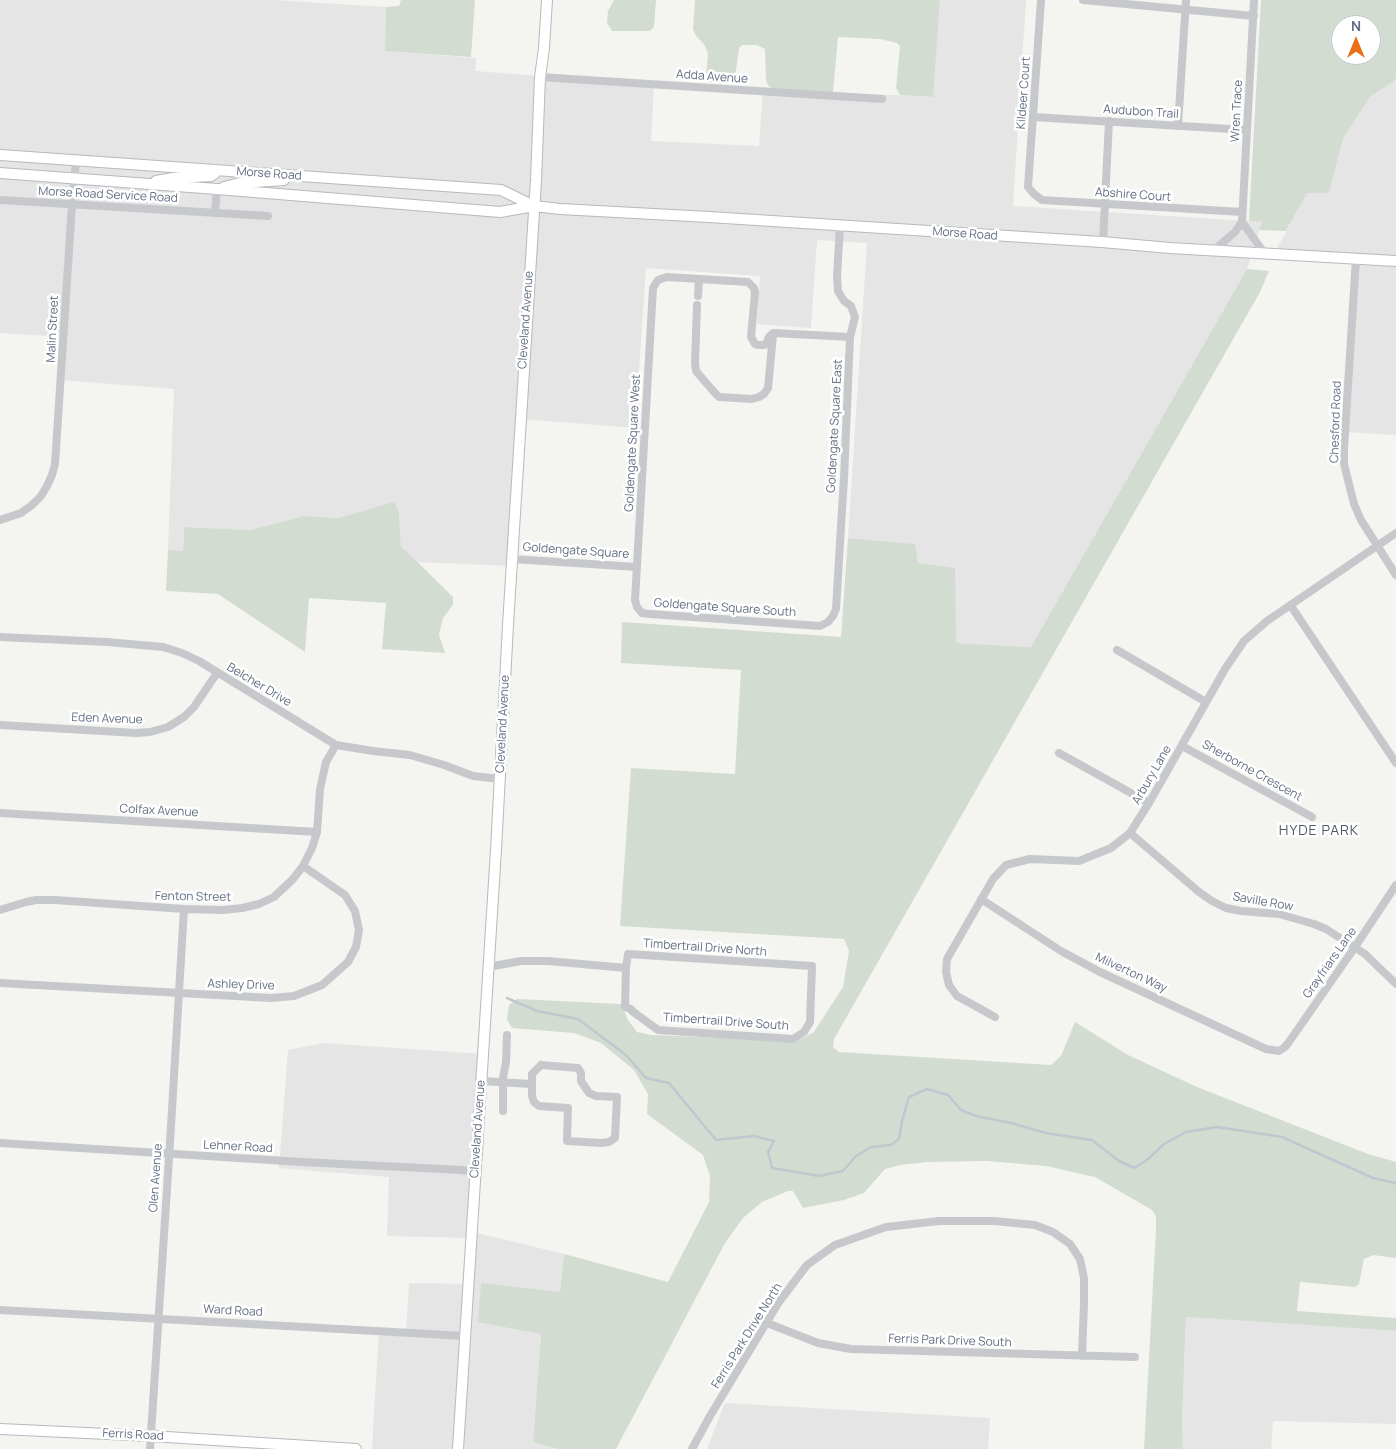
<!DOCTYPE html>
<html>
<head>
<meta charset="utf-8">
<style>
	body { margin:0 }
	#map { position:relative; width:1396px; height:1449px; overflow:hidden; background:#f4f5f0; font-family:Manrope,sans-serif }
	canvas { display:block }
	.north { position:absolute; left:1331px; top:15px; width:50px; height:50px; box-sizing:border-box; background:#fff; border:1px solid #c0c5cd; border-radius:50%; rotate:0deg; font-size:14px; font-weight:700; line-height:20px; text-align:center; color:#626e83 }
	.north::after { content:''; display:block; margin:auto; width:18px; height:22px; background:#ed6f18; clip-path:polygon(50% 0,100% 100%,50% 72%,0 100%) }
</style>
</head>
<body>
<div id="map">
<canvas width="1396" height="1449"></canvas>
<div class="north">N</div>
</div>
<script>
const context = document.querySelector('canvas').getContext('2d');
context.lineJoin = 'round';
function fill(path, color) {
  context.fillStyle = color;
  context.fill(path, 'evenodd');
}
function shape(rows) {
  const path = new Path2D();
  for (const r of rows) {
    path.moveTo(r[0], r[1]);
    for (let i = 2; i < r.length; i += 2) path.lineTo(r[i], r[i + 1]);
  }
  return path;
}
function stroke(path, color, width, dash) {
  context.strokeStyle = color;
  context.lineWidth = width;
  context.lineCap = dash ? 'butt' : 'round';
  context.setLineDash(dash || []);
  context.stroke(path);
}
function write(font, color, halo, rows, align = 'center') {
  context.font = font + ' Manrope,sans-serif';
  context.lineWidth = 5;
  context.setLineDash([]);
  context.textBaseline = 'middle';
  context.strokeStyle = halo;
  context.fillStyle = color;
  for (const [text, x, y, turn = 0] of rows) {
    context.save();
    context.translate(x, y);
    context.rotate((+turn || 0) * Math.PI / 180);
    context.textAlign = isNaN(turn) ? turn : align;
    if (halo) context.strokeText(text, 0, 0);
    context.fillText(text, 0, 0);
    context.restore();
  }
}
const built = shape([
	[0,0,275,0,386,7,385,51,476,58,475,71,654,85,651,141,759,146,763,89,932,97,940,0,1026,0,1013,206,1262,222,1247,269,1031,647,955,643,918,563,914,544,848,538,867,243,817,240,811,328,757,324,760,276,646,268,635,428,522,419,513,566,416,562,401,545,399,513,339,518,304,516,250,530,184,527,183,551,168,550,174,389,62,380,64,337,0,333],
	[1396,78,1396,435,1345,432,1355,258,1274,254,1307,193,1329,193,1343,139,1370,97,1394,81],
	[323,1043,483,1054,484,1149,473,1232,564,1254,560,1292,541,1334,533,1442,558,1449,372,1449,379,1329,406,1331,409,1283,470,1284,471,1238,387,1236,389,1177,279,1168,288,1050],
	[1186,1317,1396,1331,1396,1424,1273,1421,1271,1449,1183,1449,1182,1420],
	[725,1403,990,1418,988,1449,707,1449]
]);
const green = shape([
	[401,0,475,0,471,57,385,51,386,7,399,6],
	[614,0,656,0,654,27,650,31,612,31,607,23,608,11],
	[695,0,940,0,933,97,900,95,896,88,900,46,897,43,880,39,838,37,833,92,773,90,768,85,766,80,765,49,757,45,742,45,739,48,735,78,729,82,708,82,706,77,708,53,704,44,696,36,693,29],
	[1261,0,1396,0,1396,78,1394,81,1370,97,1343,139,1329,193,1307,193,1286,231,1259,230,1262,222,1249,221],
	[1341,25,1371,25,1371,55,1341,55],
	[1247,269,1269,271,1260,292,834,1039,833,1047,839,1052,1051,1065,1061,1056,1075,1022,1128,1055,1197,1087,1368,1154,1396,1162,1396,1258,1373,1255,1364,1259,1359,1284,1355,1287,1300,1282,1297,1311,1396,1318,1396,1331,1186,1317,1182,1420,1183,1449,1144,1449,1156,1230,1156,1216,1152,1210,1095,1177,1046,1166,986,1161,928,1162,900,1165,885,1169,864,1193,844,1200,803,1208,793,1191,788,1191,762,1202,743,1218,725,1243,616,1449,558,1449,533,1442,541,1334,478,1322,481,1283,560,1292,564,1254,668,1282,709,1202,710,1176,703,1155,647,1114,648,1094,634,1070,601,1043,574,1033,512,1028,507,1020,509,1005,517,999,621,1004,628,1020,637,1032,651,1035,797,1041,814,1032,843,987,849,951,844,939,620,926,631,768,735,774,741,670,621,663,622,622,841,637,848,538,915,544,918,563,955,568,956,643,1031,647],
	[394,502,399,513,401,546,453,597,453,605,443,618,439,635,445,653,382,649,386,603,309,598,305,652,218,594,166,591,168,550,183,551,184,527,250,530,304,516,339,518]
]);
const stream = shape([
	[507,998,537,1011,578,1019,626,1055,646,1078,669,1083,716,1140,754,1136,774,1141,768,1152,772,1168,819,1176,843,1171,856,1156,871,1147,891,1145,899,1139,902,1121,909,1097,927,1089,948,1095,961,1110,976,1116,1011,1123,1046,1133,1092,1140,1119,1161,1134,1168,1147,1160,1164,1144,1186,1132,1217,1127,1282,1137,1373,1178,1396,1183]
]);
const minor = shape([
	[1041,0,1028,187,1034,194,1042,200,1242,212],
	[1083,0,1254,16],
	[1254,0,1242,222,1265,254],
	[540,77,882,99],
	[1033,117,1247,130],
	[1178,126,1186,0],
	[0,200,268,216],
	[215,213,217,189],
	[840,226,837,277,838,291,844,301,851,306,855,317,850,337,844,478,836,609,833,616,828,622,820,626,650,614,642,613,637,607,635,600,653,288,658,280,667,277,748,282,754,288,755,293,751,337,755,344,758,345,765,345,767,342,769,337,773,333,850,337],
	[1103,242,1109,121],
	[1213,251,1235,232,1242,222],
	[1356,258,1344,449,1344,464,1354,504,1361,520,1396,575],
	[698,296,699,279],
	[697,305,695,364,696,371,714,392,719,397,752,399,759,397,764,394,768,388,773,335],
	[0,520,21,513,32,505,41,496,47,486,52,475,55,464,72,205,76,161],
	[512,559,637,567],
	[1291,606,1396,763],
	[0,637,107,642,163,647,182,653,199,661,336,745,373,751,410,755,444,765,473,776,500,779],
	[1117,650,1206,702],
	[0,725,136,733,150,732,168,727,184,717,194,707,217,673],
	[1182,746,1312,817],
	[1059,753,1149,803],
	[0,813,317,832],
	[1130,833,1199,892,1212,901,1226,908,1241,911,1279,914,1314,924,1326,929,1365,954,1396,984],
	[981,899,1061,951,1100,972,1266,1049,1279,1051,1285,1047,1289,1042,1355,947,1396,885],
	[0,910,26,902,36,900,55,900,184,909,223,910,242,908,259,904,274,897,293,879,303,866,312,848,317,832,320,789,326,762,336,745],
	[628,954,812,966,810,1022,804,1032,793,1039,658,1030,632,1011,631,1009,625,1007,626,968,628,954],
	[488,967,521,961,548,961,626,968],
	[0,983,271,998,294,996,322,985,348,962,356,947,359,930,355,911,345,895,303,866],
	[995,1017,957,996,949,985,946,972,947,959,993,879,1006,865,1030,859,1079,861,1111,848,1130,833,1149,803,1225,669,1244,641,1267,621,1396,533],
	[541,1065,578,1068,581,1073,581,1081,589,1093,596,1096,617,1097,615,1138,609,1142,602,1143,567,1141,568,1108,539,1106,534,1102,532,1096,532,1074,541,1065],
	[481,1081,531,1084],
	[503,1111,503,1078,506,1062,507,1035],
	[0,1143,302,1162,462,1170,475,1172],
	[0,1310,465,1336],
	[767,1323,818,1343,851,1349,1135,1357],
	[150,1449,170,1143,184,909],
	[692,1449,710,1416,779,1302,807,1265,835,1245,886,1227,939,1221,994,1221,1035,1225,1053,1232,1070,1244,1080,1259,1084,1278,1084,1303,1082,1356]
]);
const major = shape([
	[0,155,501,190,534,206],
	[0,173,217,189,500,212,534,206,560,209,709,217,1102,242,1170,248,1396,261],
	[156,181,173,178,211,176,215,173],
	[224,187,240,183,284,180],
	[0,1429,151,1436,356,1449],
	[458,1449,496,850,508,625,536,180,540,77,544,48,547,0]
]);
const streetNames = [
	["Adda Avenue",712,77,4],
	["Kildeer Court",1024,93,-86],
	["Wren Trace",1237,111,-87],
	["Audubon Trail",1141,112,4],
	["Morse Road",269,174,4],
	["Morse Road Service Road",108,195,3],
	["Abshire Court",1133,195,4],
	["Morse Road",965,234,4],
	["Cleveland Avenue",526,320,-86],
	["Malin Street",53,329,-87],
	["Chesford Road",1336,422,-88],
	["Goldengate Square East",835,426,-87],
	["Goldengate Square West",633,443,-87],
	["Goldengate Square",576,551,4],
	["Goldengate Square South",725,608,4],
	["Belcher Drive",259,685,31],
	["Eden Avenue",107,719,2],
	["Cleveland Avenue",503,724,-87],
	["Sherborne Crescent",1252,771,29],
	["Arbury Lane",1152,775,-60],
	["Colfax Avenue",159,811,3],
	["Fenton Street",193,897,1],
	["Saville Row",1263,902,10],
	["Timbertrail Drive North",705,948,4],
	["Grayfriars Lane",1330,963,-55],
	["Milverton Way",1131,973,25],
	["Ashley Drive",241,985,2],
	["Timbertrail Drive South",726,1022,4],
	["Cleveland Avenue",478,1129,-86],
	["Lehner Road",238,1147,3],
	["Olen Avenue",156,1178,-86],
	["Ward Road",233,1311,3],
	["Ferris Park Drive North",747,1336,-58],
	["Ferris Park Drive South",950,1341,2],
	["Ferris Road",133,1435,3]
];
const neighbourhoodNames = [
	["HYDE PARK",1319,831]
];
fill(built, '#e4e5e4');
fill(green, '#d3dcd1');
stroke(stream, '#bfc8cf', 2.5);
stroke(major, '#b6b9be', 12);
stroke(minor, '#c6c8cc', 8);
stroke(major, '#fff', 10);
write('12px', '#626e83', '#fff', streetNames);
context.letterSpacing = '1px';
write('14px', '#505968', '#fff', neighbourhoodNames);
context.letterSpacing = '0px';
</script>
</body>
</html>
